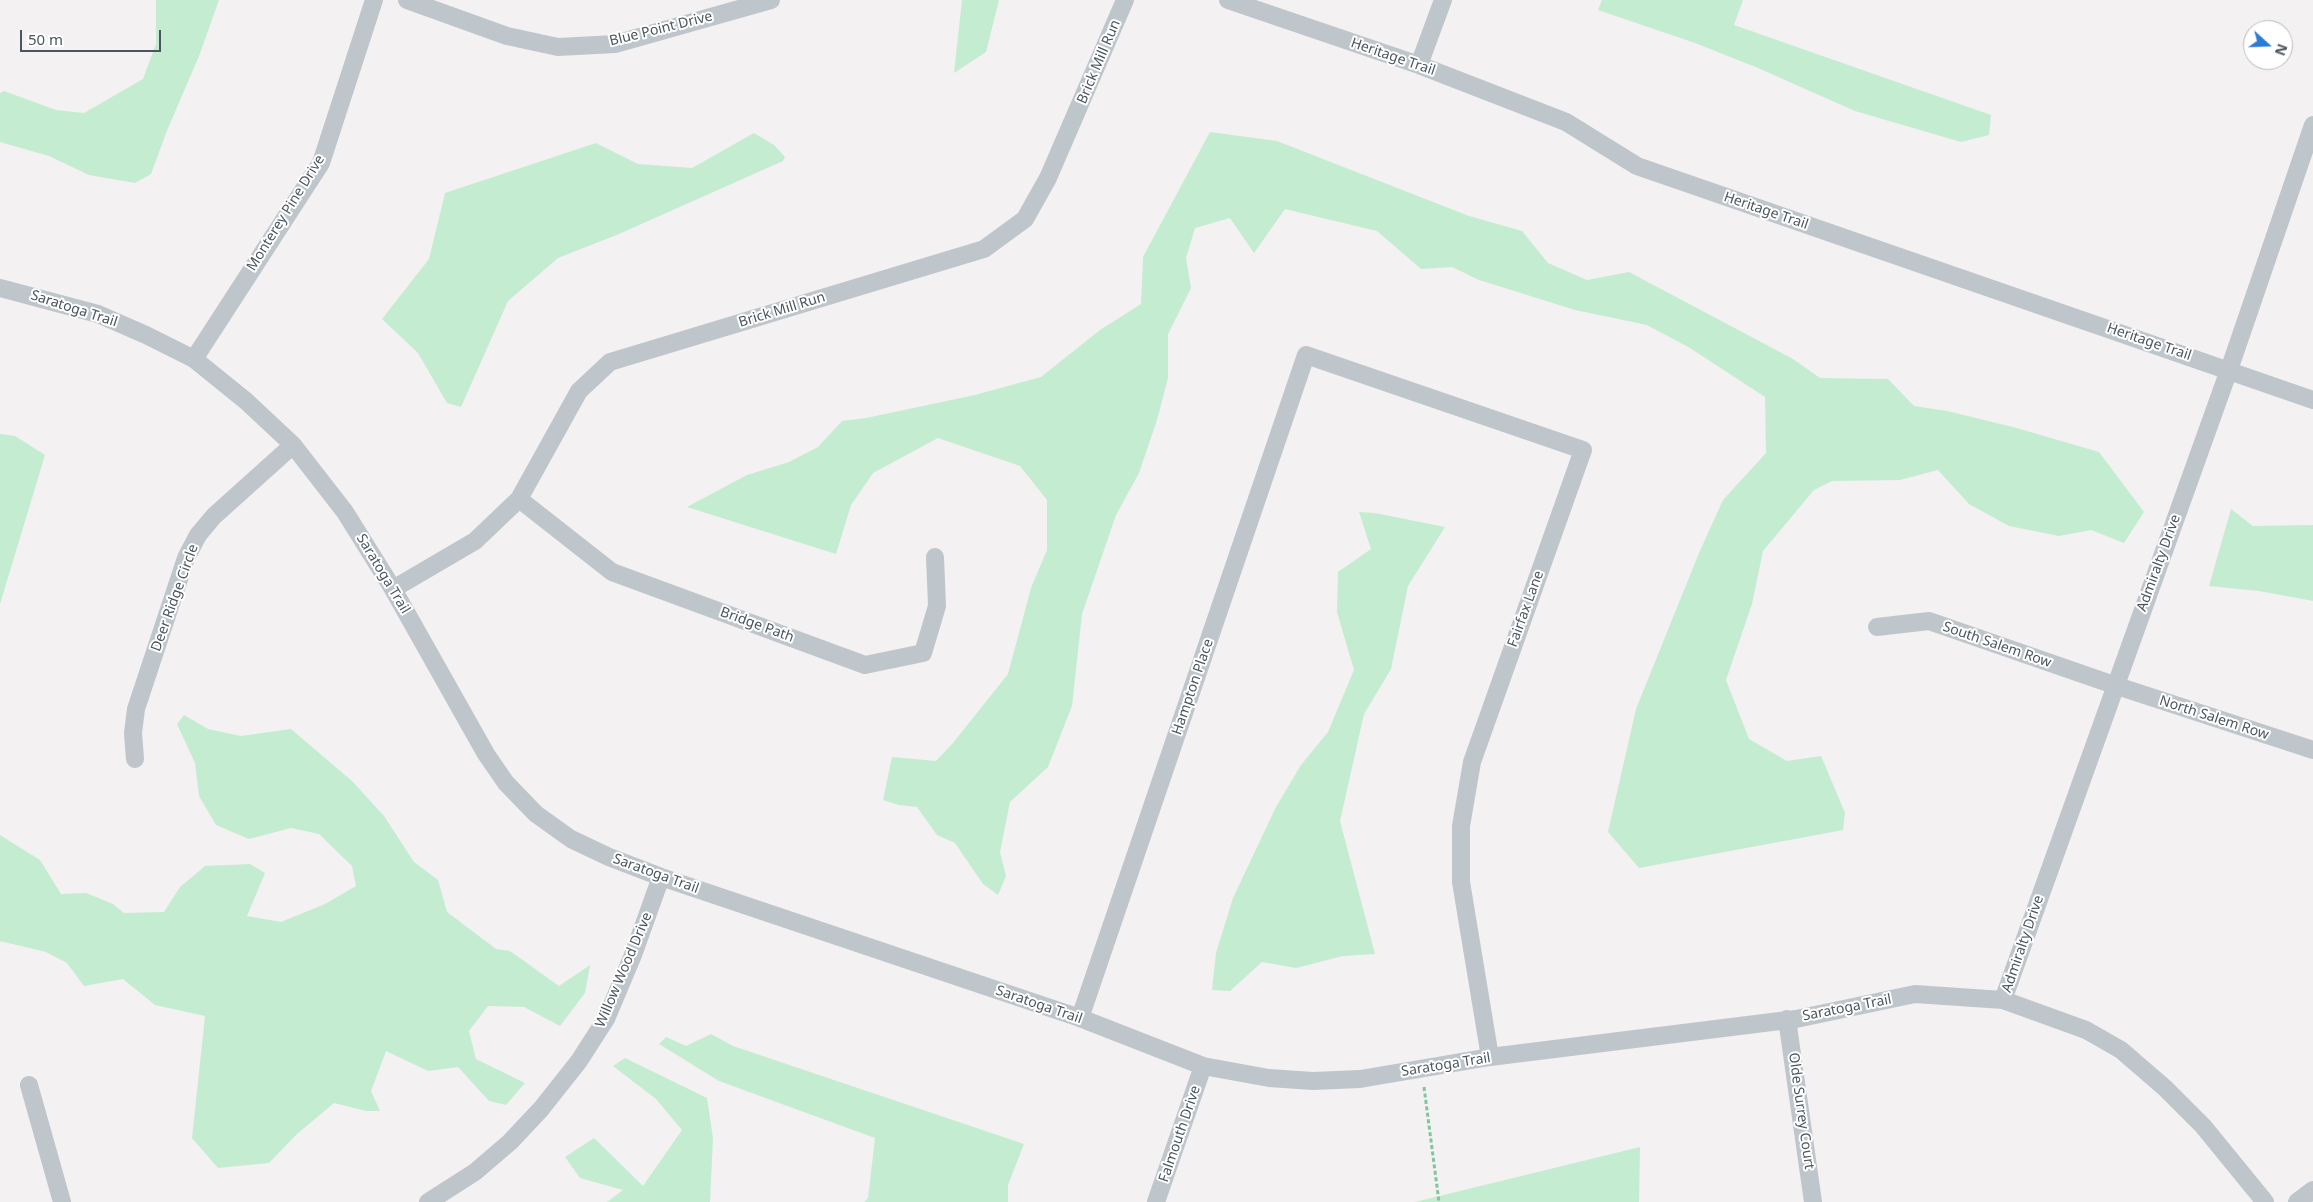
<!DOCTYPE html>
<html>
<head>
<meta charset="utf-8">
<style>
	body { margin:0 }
	#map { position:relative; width:2313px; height:1202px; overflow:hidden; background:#f3f1f1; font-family:"Noto Sans",sans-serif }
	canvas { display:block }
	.north { position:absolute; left:2243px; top:20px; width:50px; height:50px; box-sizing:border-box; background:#fff; border:1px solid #b7bbbe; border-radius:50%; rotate:110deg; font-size:14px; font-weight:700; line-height:20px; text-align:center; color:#4a555d }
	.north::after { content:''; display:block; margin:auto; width:18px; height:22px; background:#2b7dd3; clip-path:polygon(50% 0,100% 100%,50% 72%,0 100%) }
	.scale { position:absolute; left:20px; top:30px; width:141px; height:22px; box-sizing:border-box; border:2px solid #4a555d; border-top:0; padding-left:6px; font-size:15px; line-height:18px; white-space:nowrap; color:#4a555d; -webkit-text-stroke:4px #fff; paint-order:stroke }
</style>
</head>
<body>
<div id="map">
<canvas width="2313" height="1202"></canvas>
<div class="north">N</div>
<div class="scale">50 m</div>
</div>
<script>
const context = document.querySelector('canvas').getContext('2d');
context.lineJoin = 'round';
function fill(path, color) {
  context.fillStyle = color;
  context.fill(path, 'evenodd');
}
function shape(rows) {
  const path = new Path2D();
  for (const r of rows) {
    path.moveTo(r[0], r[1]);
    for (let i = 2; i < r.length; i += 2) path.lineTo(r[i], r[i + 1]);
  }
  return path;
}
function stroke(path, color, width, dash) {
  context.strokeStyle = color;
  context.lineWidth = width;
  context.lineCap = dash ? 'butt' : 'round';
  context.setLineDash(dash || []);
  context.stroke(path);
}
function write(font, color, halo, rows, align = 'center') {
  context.font = font + ' "Noto Sans",sans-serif';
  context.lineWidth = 4;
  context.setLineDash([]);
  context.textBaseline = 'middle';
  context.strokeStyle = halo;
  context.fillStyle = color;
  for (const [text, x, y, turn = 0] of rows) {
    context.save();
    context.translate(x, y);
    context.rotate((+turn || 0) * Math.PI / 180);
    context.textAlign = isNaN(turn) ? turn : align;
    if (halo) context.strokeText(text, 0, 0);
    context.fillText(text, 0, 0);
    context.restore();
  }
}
const green = shape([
	[156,0,219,0,199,56,166,133,151,174,135,183,89,175,49,156,0,142,0,93,4,91,56,110,84,113,143,79,156,44],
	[962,0,999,0,986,52,954,73],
	[1602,0,1743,0,1734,25,1991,115,1989,135,1961,142,1855,111,1758,68,1695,43,1598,10],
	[1210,132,1277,141,1469,216,1522,231,1548,263,1587,280,1629,272,1793,359,1820,378,1888,379,1914,406,1947,411,2013,427,2099,452,2144,512,2124,543,2091,530,2059,536,2009,526,1969,504,1938,470,1900,480,1832,481,1814,490,1763,551,1752,604,1726,680,1749,739,1787,761,1821,756,1845,813,1843,830,1639,868,1608,832,1636,709,1699,553,1723,500,1766,453,1765,397,1690,348,1647,325,1575,310,1479,280,1452,267,1421,269,1377,231,1285,209,1254,253,1230,218,1195,228,1186,258,1191,288,1168,334,1168,378,1157,420,1139,473,1116,515,1082,614,1072,706,1048,767,1010,802,1000,852,1006,876,998,895,983,884,955,843,937,835,917,807,899,805,883,800,892,757,936,761,953,743,1008,674,1031,588,1047,550,1047,500,1020,466,938,438,873,473,851,505,836,554,687,507,747,475,789,462,818,447,842,421,866,418,975,395,1041,377,1100,330,1141,304,1143,257],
	[754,133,774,145,785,157,783,161,619,234,558,258,508,301,461,407,447,403,418,353,382,319,429,259,445,193,596,143,638,164,692,168],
	[0,434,15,436,45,455,0,604],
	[2231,509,2253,526,2313,525,2313,601,2259,591,2209,586],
	[1359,512,1375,513,1445,527,1408,586,1391,669,1364,714,1340,821,1375,954,1343,956,1296,968,1262,962,1230,991,1212,990,1216,953,1233,898,1276,807,1301,765,1328,732,1354,670,1337,612,1338,572,1371,549],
	[184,715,208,729,241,736,291,729,352,781,384,816,414,862,438,880,447,912,496,949,510,951,559,986,590,965,585,993,560,1026,524,1007,488,1006,469,1031,476,1059,525,1083,506,1105,489,1101,458,1067,428,1071,386,1051,371,1091,380,1111,366,1111,334,1103,297,1134,269,1163,218,1168,192,1138,205,1016,155,1005,123,979,84,986,67,963,46,952,0,941,0,835,40,860,61,894,86,893,113,904,124,913,164,912,180,887,205,866,250,864,265,873,247,916,281,922,325,904,356,886,352,866,319,834,291,828,249,839,216,825,199,796,195,763,177,724],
	[711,1034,733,1046,1024,1144,1008,1185,1008,1202,864,1202,868,1198,875,1138,719,1081,659,1044,666,1037,686,1046],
	[625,1058,707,1098,713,1138,710,1202,607,1202,623,1190,580,1178,565,1157,594,1138,643,1186,682,1130,656,1099,613,1066],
	[1640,1147,1639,1202,1415,1202]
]);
const path = shape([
	[1424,1087,1439,1202]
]);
const minor = shape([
	[407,0,507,36,558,47,615,44,771,0],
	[1228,0,1419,65,1566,122,1637,166,2313,400],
	[1419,65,1443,0],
	[0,288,98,314,146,335,194,359,246,401,293,445,345,512,393,589,486,754,506,783,536,814,571,839,609,857,661,877,1080,1018,1203,1066,1269,1078,1313,1081,1360,1079,1490,1057,1796,1019,1915,994,2003,1000,2086,1030,2121,1050,2165,1088,2203,1126,2265,1202],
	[194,359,321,163,374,0],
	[519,499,612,572,865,665,923,653,937,606,935,557],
	[393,589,475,541,519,499,579,391,610,362,984,249,1025,219,1048,178,1125,0],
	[1877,627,1929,621,2114,685,2313,750],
	[135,759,133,733,136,709,186,558,198,535,214,516,293,445],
	[2003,1000,2229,370,2313,125],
	[1080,1018,1306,355,1583,450,1472,762,1461,826,1461,882,1490,1057],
	[1787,1019,1813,1202],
	[29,1085,62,1202],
	[428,1202,475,1172,510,1142,541,1109,579,1061,606,1019,633,955,661,877],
	[1156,1202,1203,1066],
	[2297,1202,2313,1190]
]);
const streetNames = [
	["Blue Point Drive",661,29,-14],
	["Heritage Trail",1393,57,19],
	["Brick Mill Run",1099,62,-67],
	["Heritage Trail",1766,211,19],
	["Monterey Pine Drive",286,213,-58],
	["Saratoga Trail",74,309,18],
	["Brick Mill Run",782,310,-17],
	["Heritage Trail",2149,342,19],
	["Admiralty Drive",2159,563,-70],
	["Saratoga Trail",383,574,59],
	["Deer Ridge Circle",175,598,-70],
	["Fairfax Lane",1526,609,-70],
	["Bridge Path",757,625,20],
	["South Salem Row",1997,645,19],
	["Hampton Place",1193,687,-71],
	["North Salem Row",2214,718,18],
	["Saratoga Trail",656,874,20],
	["Admiralty Drive",2023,944,-71],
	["Willow Wood Drive",624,970,-67],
	["Saratoga Trail",1039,1005,19],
	["Saratoga Trail",1847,1008,-11],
	["Saratoga Trail",1446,1065,-9],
	["Olde Surrey Court",1801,1111,82],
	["Falmouth Drive",1180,1134,-71]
];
fill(green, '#c4ecd1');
stroke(path, '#7fc6a0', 3, [4, 2.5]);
stroke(minor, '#bec6cc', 18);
write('14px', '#4a555d', '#fff', streetNames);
</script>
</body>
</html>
